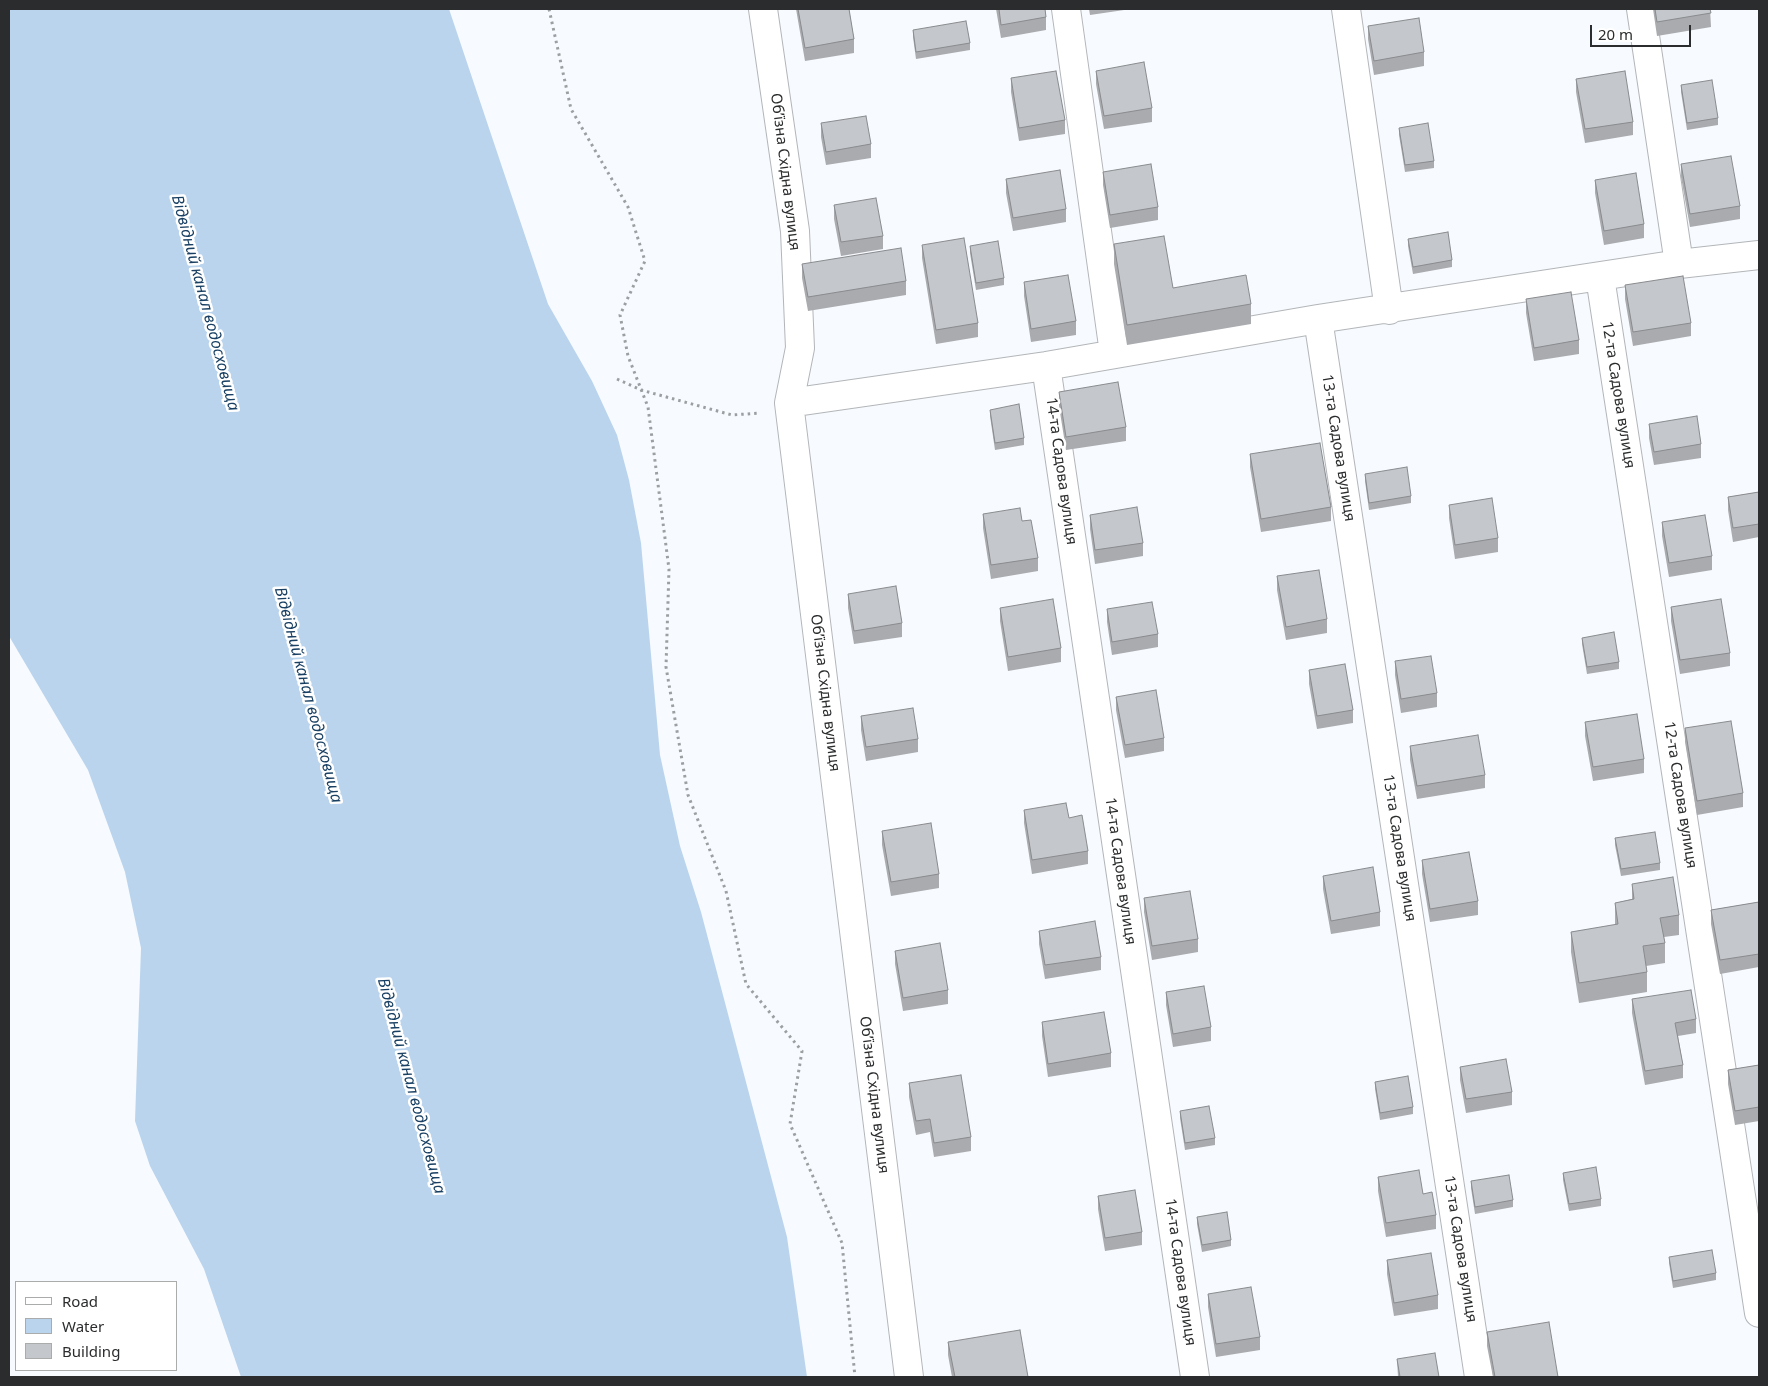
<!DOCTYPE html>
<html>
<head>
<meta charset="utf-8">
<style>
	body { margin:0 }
	#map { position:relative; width:1768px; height:1386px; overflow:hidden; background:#f7fafe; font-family:"Noto Sans",sans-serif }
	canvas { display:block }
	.frame { position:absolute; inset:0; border:10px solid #2b2c2d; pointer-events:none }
	.legend { position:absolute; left:15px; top:1281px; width:162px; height:90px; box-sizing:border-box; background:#fff; border:1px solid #aaabab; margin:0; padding:6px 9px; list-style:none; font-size:15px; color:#2b2c2d }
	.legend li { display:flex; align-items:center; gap:10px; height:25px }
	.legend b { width:25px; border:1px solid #aaabab }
	.scale { position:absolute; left:1590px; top:25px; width:101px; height:22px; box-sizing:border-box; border:2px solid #2b2c2d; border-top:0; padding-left:6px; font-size:15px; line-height:18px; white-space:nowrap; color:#2b2c2d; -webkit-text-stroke:4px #fff; paint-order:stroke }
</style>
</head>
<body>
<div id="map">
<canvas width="1768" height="1386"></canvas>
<div class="frame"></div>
<ul class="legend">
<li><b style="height:6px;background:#fff"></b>Road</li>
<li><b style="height:14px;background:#bad4ed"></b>Water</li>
<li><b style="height:14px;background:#c4c7cb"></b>Building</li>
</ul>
<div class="scale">20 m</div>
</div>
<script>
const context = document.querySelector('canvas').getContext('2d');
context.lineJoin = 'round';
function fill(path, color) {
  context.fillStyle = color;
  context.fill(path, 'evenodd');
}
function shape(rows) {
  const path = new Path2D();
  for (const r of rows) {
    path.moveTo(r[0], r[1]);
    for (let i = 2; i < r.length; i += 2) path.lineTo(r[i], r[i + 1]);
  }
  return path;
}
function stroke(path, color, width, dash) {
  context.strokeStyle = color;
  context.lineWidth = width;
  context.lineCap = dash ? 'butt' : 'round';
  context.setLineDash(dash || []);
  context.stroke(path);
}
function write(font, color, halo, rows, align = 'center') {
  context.font = font + ' "Noto Sans",sans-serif';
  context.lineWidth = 5;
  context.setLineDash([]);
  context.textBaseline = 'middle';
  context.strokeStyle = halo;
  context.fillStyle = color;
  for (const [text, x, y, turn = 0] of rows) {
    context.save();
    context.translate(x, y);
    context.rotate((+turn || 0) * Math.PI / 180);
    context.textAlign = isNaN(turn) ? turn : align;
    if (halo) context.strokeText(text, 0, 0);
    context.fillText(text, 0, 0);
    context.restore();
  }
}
const water = shape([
	[9,9,449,9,548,304,592,381,617,435,629,480,641,543,660,755,680,846,701,912,787,1237,807,1377,241,1377,204,1269,150,1166,135,1121,141,948,125,872,88,770,9,636]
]);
const path = shape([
	[549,9,571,109,628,207,645,261,620,315,628,356,648,407,669,569,666,667,688,795,726,891,746,984,802,1051,790,1124,842,1243,855,1377],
	[617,379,641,390,732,415,760,413]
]);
const minor = shape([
	[763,9,795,231,800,348,789,403,909,1377],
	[1066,9,1114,353],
	[1346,9,1389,310],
	[1641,9,1679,264],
	[1600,277,1759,1313],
	[1318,319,1479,1377],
	[1046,366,1195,1377],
	[789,403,1046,366,1318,319,1679,264,1759,255]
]);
const wall = shape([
	[796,9,849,9,854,39,854,53,805,61],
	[996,9,1045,9,1046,17,1046,30,1001,38],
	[1089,9,1131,9,1090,15],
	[1653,9,1710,9,1711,27,1657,36],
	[1368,26,1424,52,1424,66,1374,75,1368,39],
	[913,30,970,43,970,50,916,59,913,37],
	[1096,71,1152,108,1152,122,1104,129,1096,84],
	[1011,78,1065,120,1065,134,1019,141,1011,92],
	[1576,79,1633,122,1633,135,1585,143,1576,92],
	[1681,85,1718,118,1718,125,1687,130,1681,92],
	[821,123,871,144,871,158,826,165,821,137],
	[1399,128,1434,161,1434,168,1405,172,1399,135],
	[1681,164,1740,206,1740,219,1690,227,1681,177],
	[1103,172,1158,207,1158,220,1110,228,1103,185],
	[1006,179,1066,209,1066,222,1013,231,1006,193],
	[1595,180,1644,224,1644,238,1604,245,1595,193],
	[834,205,883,236,883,249,841,256,834,219],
	[1408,239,1452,260,1452,267,1413,274,1408,246],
	[1114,244,1173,288,1251,304,1251,324,1127,345,1114,264],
	[922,245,978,323,978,337,936,344,922,258],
	[970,246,1004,278,1004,285,976,290,970,253],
	[802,264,906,281,906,295,808,311,802,278],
	[1024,282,1076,321,1076,335,1031,342,1024,296],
	[1625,285,1691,323,1691,336,1633,346,1625,299],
	[1526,299,1579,340,1579,354,1534,361,1526,313],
	[1059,392,1126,427,1126,441,1066,450,1059,406],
	[990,410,1024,438,1024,445,995,450,990,416],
	[1649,424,1701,444,1701,458,1654,465,1649,438],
	[1250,454,1331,507,1331,521,1261,532,1250,467],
	[1365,474,1411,496,1411,503,1369,510,1365,481],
	[1759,492,1759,537,1733,542,1728,510,1728,497],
	[1449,505,1498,538,1498,552,1455,559,1449,518],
	[983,514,1022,521,1038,558,1038,571,991,579,983,528],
	[1090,515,1143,543,1143,556,1095,564,1090,529],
	[1662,522,1712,556,1712,570,1669,577,1662,536],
	[1277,576,1327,619,1327,633,1286,640,1277,590],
	[848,594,902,623,902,637,854,644,848,608],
	[1671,607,1730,653,1730,666,1680,674,1671,621],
	[1000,608,1061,648,1061,662,1008,671,1000,621],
	[1107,609,1158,634,1158,647,1112,655,1107,622],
	[1582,638,1619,662,1619,669,1587,674,1582,644],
	[1395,661,1437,693,1437,707,1401,713,1395,675],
	[1309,670,1353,710,1353,723,1317,729,1309,684],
	[1116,697,1164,738,1164,751,1125,758,1116,710],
	[861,716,918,739,918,752,866,761,861,730],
	[1585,722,1644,759,1644,773,1593,781,1585,736],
	[1685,728,1743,793,1743,807,1697,815,1685,742],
	[1410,746,1485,775,1485,788,1417,799,1410,760],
	[1024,810,1088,851,1088,864,1032,874,1024,823],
	[882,831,939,874,939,888,891,896,882,845],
	[1615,838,1660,863,1660,870,1621,876,1615,845],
	[1422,860,1478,901,1478,915,1430,922,1422,874],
	[1323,876,1380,912,1380,926,1331,934,1323,889],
	[1632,884,1679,915,1679,935,1664,937,1665,943,1665,963,1646,966,1647,972,1647,992,1579,1003,1571,952,1571,932,1615,925,1615,903,1632,899],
	[1144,898,1198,939,1198,952,1152,960,1144,912],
	[1759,902,1759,967,1720,974,1711,924,1711,910],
	[1039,931,1101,957,1101,970,1045,979,1039,944],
	[895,951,948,990,948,1004,903,1011,895,964],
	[1166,992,1211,1027,1211,1041,1173,1047,1166,1005],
	[1632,999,1696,1019,1696,1033,1678,1036,1683,1065,1683,1078,1645,1085,1632,1013],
	[1042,1022,1111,1053,1111,1067,1048,1077,1042,1036],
	[1759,1065,1759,1121,1735,1125,1728,1084,1728,1070],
	[1460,1067,1512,1092,1512,1105,1466,1113,1460,1080],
	[1375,1082,1413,1107,1413,1114,1380,1120,1375,1089],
	[909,1083,971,1137,971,1151,934,1157,930,1132,916,1135,909,1097],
	[1180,1111,1215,1138,1215,1145,1185,1150,1180,1118],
	[1563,1173,1601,1199,1601,1206,1569,1211,1563,1180],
	[1378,1177,1423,1194,1436,1215,1436,1229,1386,1237,1378,1191],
	[1471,1181,1513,1200,1513,1207,1475,1214,1471,1188],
	[1098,1196,1142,1232,1142,1245,1105,1251,1098,1209],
	[1197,1217,1231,1240,1231,1246,1202,1252,1197,1224],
	[1669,1257,1716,1273,1716,1280,1673,1288,1669,1263],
	[1387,1260,1438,1295,1438,1309,1394,1316,1387,1274],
	[1208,1294,1260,1337,1260,1350,1216,1357,1208,1307],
	[1487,1332,1558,1377,1493,1377,1487,1346],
	[948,1342,1028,1377,952,1377,948,1355],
	[1397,1359,1439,1377,1398,1377]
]);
const building = shape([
	[798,9,849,9,854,39,805,48,798,9],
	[999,9,1045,9,1046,17,1001,25,999,9],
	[1655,9,1710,9,1711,13,1657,22,1655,9],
	[1419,18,1424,52,1374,61,1368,26,1419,18],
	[966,21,970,43,916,52,913,30,966,21],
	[1144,62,1152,108,1104,116,1096,71,1144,62],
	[1056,71,1065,120,1019,128,1011,78,1056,71],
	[1625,71,1633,122,1585,129,1576,79,1625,71],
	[1712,80,1718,118,1687,123,1681,85,1712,80],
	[866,116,871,144,826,152,821,123,866,116],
	[1428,123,1434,161,1405,165,1399,128,1428,123],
	[1731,156,1740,206,1690,214,1681,164,1731,156],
	[1151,164,1158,207,1110,215,1103,172,1151,164],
	[1060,170,1066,209,1013,218,1006,179,1060,170],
	[1636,173,1644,224,1604,231,1595,180,1636,173],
	[876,198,883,236,841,242,834,205,876,198],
	[1448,232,1452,260,1413,267,1408,239,1448,232],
	[1164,236,1173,288,1246,275,1251,304,1127,325,1114,244,1164,236],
	[964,238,978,323,936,330,922,245,964,238],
	[998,241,1004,278,976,283,970,246,998,241],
	[901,248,906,281,808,297,802,264,901,248],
	[1068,275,1076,321,1031,329,1024,282,1068,275],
	[1683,276,1691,323,1633,332,1625,285,1683,276],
	[1571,292,1579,340,1534,348,1526,299,1571,292],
	[1118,382,1126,427,1066,437,1059,392,1118,382],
	[1019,404,1024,438,995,443,990,410,1019,404],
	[1697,416,1701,444,1654,452,1649,424,1697,416],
	[1320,443,1331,507,1261,519,1250,454,1320,443],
	[1407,467,1411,496,1369,503,1365,474,1407,467],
	[1759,492,1759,524,1733,528,1728,497,1759,492],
	[1492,498,1498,538,1455,545,1449,505,1492,498],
	[1137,507,1143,543,1095,550,1090,515,1137,507],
	[1020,508,1022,521,1031,520,1038,558,991,565,983,514,1020,508],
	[1705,515,1712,556,1669,563,1662,522,1705,515],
	[1319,570,1327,619,1286,627,1277,576,1319,570],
	[896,586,902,623,854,631,848,594,896,586],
	[1053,599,1061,648,1008,657,1000,608,1053,599],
	[1721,599,1730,653,1680,660,1671,607,1721,599],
	[1152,602,1158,634,1112,642,1107,609,1152,602],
	[1614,632,1619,662,1587,667,1582,638,1614,632],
	[1431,656,1437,693,1401,699,1395,661,1431,656],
	[1345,664,1353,710,1317,716,1309,670,1345,664],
	[1156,690,1164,738,1125,745,1116,697,1156,690],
	[913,708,918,739,866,747,861,716,913,708],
	[1637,714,1644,759,1593,767,1585,722,1637,714],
	[1731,721,1743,793,1697,801,1685,728,1731,721],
	[1478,735,1485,775,1417,786,1410,746,1478,735],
	[1066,803,1069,818,1082,815,1088,851,1032,860,1024,810,1066,803],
	[931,823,939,874,891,882,882,831,931,823],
	[1655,832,1660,863,1621,869,1615,838,1655,832],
	[1469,852,1478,901,1430,909,1422,860,1469,852],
	[1373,867,1380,912,1331,921,1323,876,1373,867],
	[1673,877,1679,915,1660,918,1665,943,1643,946,1647,972,1579,983,1571,932,1618,924,1615,903,1634,899,1632,884,1673,877],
	[1190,891,1198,939,1152,946,1144,898,1190,891],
	[1759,902,1759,954,1720,960,1711,910,1759,902],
	[1095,921,1101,957,1045,965,1039,931,1095,921],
	[940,943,948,990,903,998,895,951,940,943],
	[1204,986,1211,1027,1173,1034,1166,992,1204,986],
	[1691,990,1696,1019,1675,1023,1683,1065,1645,1071,1632,999,1691,990],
	[1104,1012,1111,1053,1048,1064,1042,1022,1104,1012],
	[1506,1059,1512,1092,1466,1099,1460,1067,1506,1059],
	[1759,1065,1759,1107,1735,1111,1728,1070,1759,1065],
	[961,1075,971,1137,934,1143,930,1119,916,1121,909,1083,961,1075],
	[1408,1076,1413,1107,1380,1113,1375,1082,1408,1076],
	[1209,1106,1215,1138,1185,1143,1180,1111,1209,1106],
	[1596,1167,1601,1199,1569,1204,1563,1173,1596,1167],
	[1419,1170,1423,1194,1432,1192,1436,1215,1386,1223,1378,1177,1419,1170],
	[1509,1175,1513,1200,1475,1207,1471,1181,1509,1175],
	[1135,1190,1142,1232,1105,1238,1098,1196,1135,1190],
	[1227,1212,1231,1240,1202,1245,1197,1217,1227,1212],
	[1712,1250,1716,1273,1673,1281,1669,1257,1712,1250],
	[1431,1253,1438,1295,1394,1303,1387,1260,1431,1253],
	[1251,1287,1260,1337,1216,1344,1208,1294,1251,1287],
	[1549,1322,1558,1377,1495,1377,1487,1332,1549,1322],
	[1020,1330,1028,1377,955,1377,948,1342,1020,1330],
	[1435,1353,1439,1377,1400,1377,1397,1359,1435,1353]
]);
const streetNames = [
	["Обʼїзна Східна вулиця",785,172,83],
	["12-та Садова вулиця",1618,395,81],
	["13-та Садова вулиця",1338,448,81],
	["14-та Садова вулиця",1061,471,82],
	["Обʼїзна Східна вулиця",825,693,83],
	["12-та Садова вулиця",1680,795,81],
	["13-та Садова вулиця",1399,848,81],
	["14-та Садова вулиця",1120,871,82],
	["Обʼїзна Східна вулиця",874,1095,83],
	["13-та Садова вулиця",1460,1249,81],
	["14-та Садова вулиця",1180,1272,82]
];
const waterNames = [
	["Відвідний канал водосховища",205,303,75],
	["Відвідний канал водосховища",308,695,75],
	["Відвідний канал водосховища",411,1086,75]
];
fill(water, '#bad4ed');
stroke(minor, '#b3b6b9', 30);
stroke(path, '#9c9fa1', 3, [2.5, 4]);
stroke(minor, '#fff', 28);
fill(wall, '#a9abaf');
fill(building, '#c4c7cb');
stroke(building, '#898b8e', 1);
write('15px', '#2b2c2d', '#fff', streetNames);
write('italic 16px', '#194063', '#fff', waterNames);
</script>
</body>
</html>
